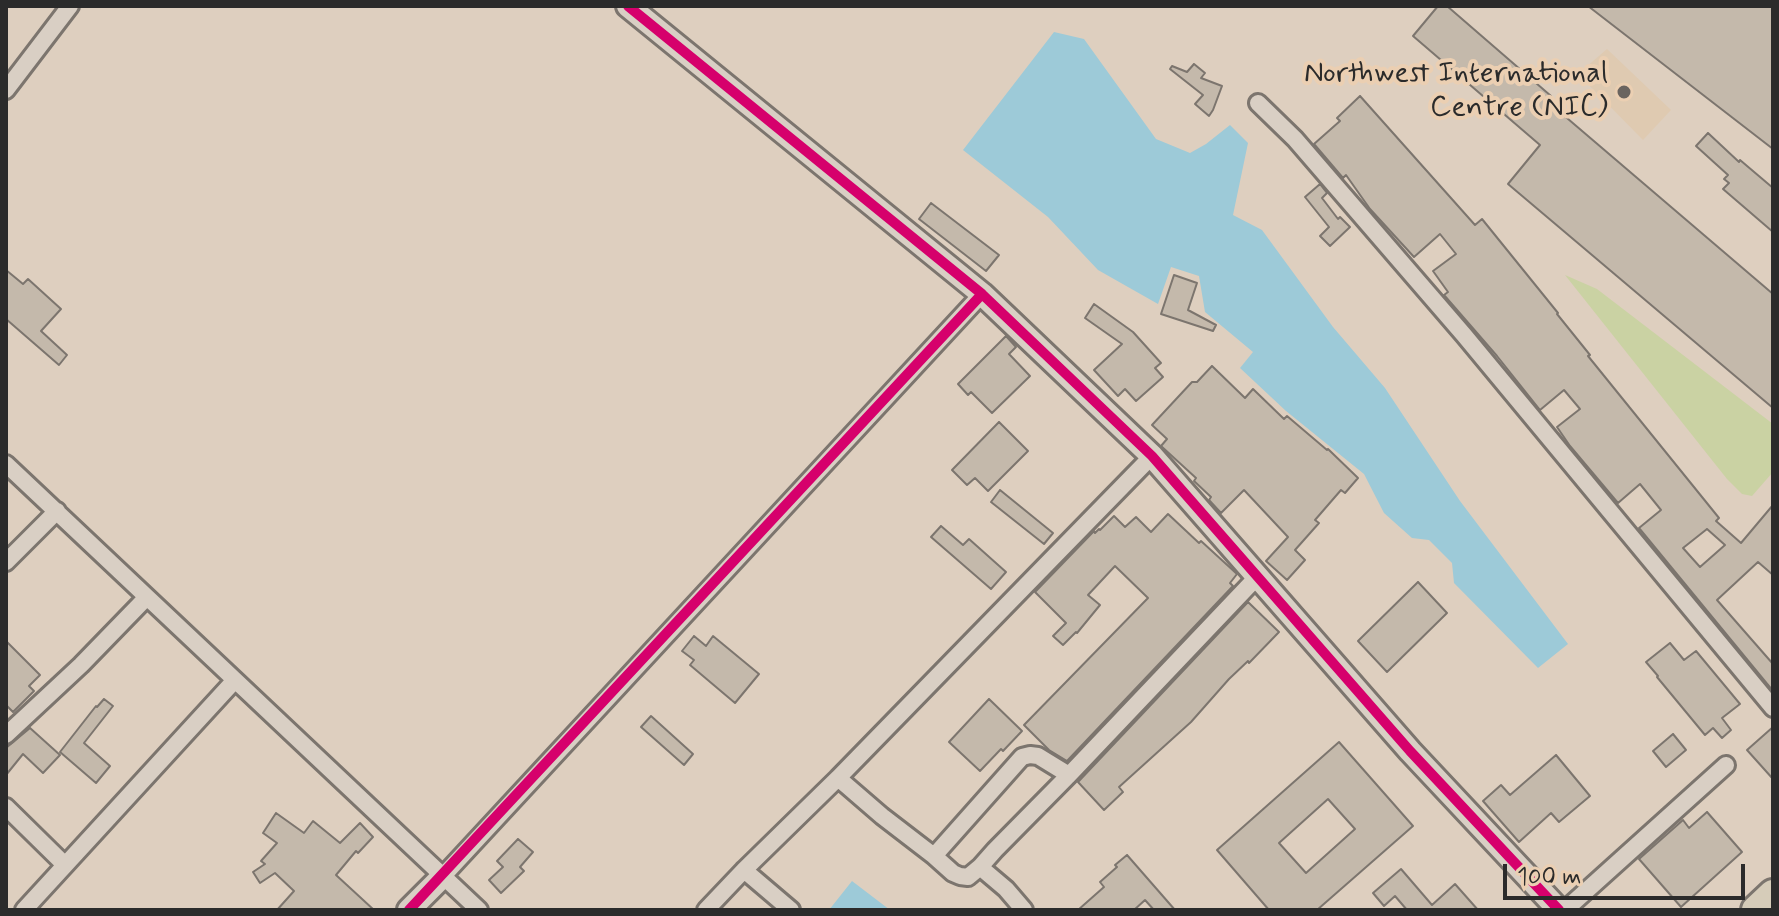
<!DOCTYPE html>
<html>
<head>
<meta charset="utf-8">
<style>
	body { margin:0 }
	#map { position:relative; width:1779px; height:916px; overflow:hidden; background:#decfbf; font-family:Mynerve,sans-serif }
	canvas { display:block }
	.frame { position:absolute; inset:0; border:8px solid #2b2b2b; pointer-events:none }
	.scale { position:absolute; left:1503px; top:864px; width:242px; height:36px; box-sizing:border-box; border:4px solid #2b2b2b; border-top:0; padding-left:10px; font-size:24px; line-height:28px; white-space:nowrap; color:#2b2b2b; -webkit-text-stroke:6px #ebcfb2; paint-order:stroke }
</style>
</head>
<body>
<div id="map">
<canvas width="1779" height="916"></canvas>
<div class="frame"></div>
<div class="scale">100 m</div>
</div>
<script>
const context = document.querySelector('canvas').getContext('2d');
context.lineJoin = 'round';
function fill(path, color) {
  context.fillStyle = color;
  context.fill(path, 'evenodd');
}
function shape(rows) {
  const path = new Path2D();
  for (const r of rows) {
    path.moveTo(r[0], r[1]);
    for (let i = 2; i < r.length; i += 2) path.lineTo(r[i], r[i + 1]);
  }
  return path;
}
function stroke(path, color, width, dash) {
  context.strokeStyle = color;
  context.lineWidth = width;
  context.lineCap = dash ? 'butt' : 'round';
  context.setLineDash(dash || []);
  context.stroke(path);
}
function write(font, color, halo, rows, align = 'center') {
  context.font = font + ' Mynerve,sans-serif';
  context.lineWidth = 8;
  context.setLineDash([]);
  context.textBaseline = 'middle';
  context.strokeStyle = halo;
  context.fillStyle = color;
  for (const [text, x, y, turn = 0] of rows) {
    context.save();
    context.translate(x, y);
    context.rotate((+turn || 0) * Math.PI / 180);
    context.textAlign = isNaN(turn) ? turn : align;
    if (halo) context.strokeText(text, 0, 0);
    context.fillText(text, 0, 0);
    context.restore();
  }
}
const built = shape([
	[1607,49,1671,110,1643,140,1578,74]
]);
const green = shape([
	[1565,275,1597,289,1773,424,1773,472,1752,496,1742,494,1727,479]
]);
const water = shape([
	[1054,32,1084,39,1156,139,1190,153,1206,144,1230,125,1248,143,1233,215,1262,230,1333,327,1385,388,1460,501,1568,644,1538,668,1454,583,1452,563,1429,540,1412,538,1384,513,1364,474,1286,411,1240,368,1253,352,1205,312,1199,276,1171,267,1158,304,1098,270,1048,217,963,150],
	[852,881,890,910,829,910]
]);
const building = shape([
	[1438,6,1447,6,1551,96,1547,101,1773,294,1773,408,1508,184,1540,145,1413,36,1438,6],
	[1588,6,1773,6,1773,149,1588,6],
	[1194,64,1205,73,1201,78,1222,86,1213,110,1209,116,1195,104,1203,95,1170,69,1172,66,1187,72,1194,64],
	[1360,96,1475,225,1482,219,1558,313,1557,314,1590,355,1588,356,1719,518,1716,521,1741,543,1773,505,1773,575,1758,562,1717,600,1773,664,1773,691,1639,528,1661,510,1640,484,1618,503,1570,446,1557,427,1580,409,1564,390,1540,410,1497,356,1444,295,1448,292,1433,271,1456,254,1440,234,1414,257,1370,209,1346,175,1343,178,1314,144,1340,121,1337,118,1360,96],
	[1707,529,1725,545,1700,567,1683,548,1707,529],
	[1708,133,1739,162,1740,160,1773,188,1773,232,1723,189,1729,183,1724,179,1728,175,1696,146,1708,133],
	[1320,184,1327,193,1322,198,1338,219,1340,217,1350,227,1330,246,1320,236,1329,227,1305,197,1320,184],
	[931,203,999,255,986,271,919,219,931,203],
	[6,270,23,284,28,279,61,309,41,331,67,355,59,365,6,319,6,270],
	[1174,275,1197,283,1188,310,1216,325,1213,331,1161,314,1174,275],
	[1094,304,1133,332,1161,363,1155,368,1163,377,1136,401,1125,389,1118,396,1094,370,1122,344,1085,318,1094,304],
	[1006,336,1016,347,1009,354,1030,376,992,413,971,392,968,395,958,384,1006,336],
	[1212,366,1245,398,1253,389,1284,419,1287,416,1327,450,1328,449,1358,478,1345,493,1341,490,1315,520,1319,523,1295,550,1305,560,1287,580,1266,561,1288,537,1244,490,1221,513,1209,500,1211,497,1194,481,1196,478,1161,446,1167,439,1152,425,1192,382,1197,382,1212,366],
	[999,422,1028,451,988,491,975,478,967,485,952,470,999,422],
	[1000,490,1053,533,1044,544,991,502,1000,490],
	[1168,514,1199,543,1201,541,1237,574,1230,583,1233,586,1067,761,1049,750,1024,725,1148,598,1115,566,1088,595,1100,605,1077,633,1076,632,1063,645,1053,636,1066,623,1035,592,1094,531,1095,533,1099,529,1100,530,1114,516,1125,527,1136,517,1151,532,1168,514],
	[941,526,963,545,969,539,1006,572,991,589,931,537,941,526],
	[1418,582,1447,613,1387,672,1358,641,1418,582],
	[1248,602,1279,632,1249,663,1248,661,1229,679,1191,722,1119,787,1123,792,1104,810,1078,782,1248,602],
	[694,636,706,646,713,636,759,674,735,703,690,665,694,660,682,651,694,636],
	[6,641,40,675,29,686,34,691,13,712,6,705,6,641],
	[1670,643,1684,660,1696,651,1740,704,1722,718,1731,730,1722,738,1713,728,1705,735,1657,677,1658,676,1646,662,1670,643],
	[104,699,113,706,84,743,110,766,96,783,60,752,96,706,97,707,104,699],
	[989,699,1022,731,1003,751,1001,749,980,771,949,742,989,699],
	[651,716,693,754,684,765,641,727,651,716],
	[1773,727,1773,779,1747,750,1773,727],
	[30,728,60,755,43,773,23,754,6,775,6,748,30,728],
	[1673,734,1686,750,1666,767,1653,751,1673,734],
	[1339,742,1413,826,1317,910,1269,910,1217,850,1339,742],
	[1328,799,1355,829,1306,873,1279,843,1328,799],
	[1556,755,1590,796,1559,822,1551,813,1519,842,1483,801,1501,785,1510,795,1556,755],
	[1707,812,1742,852,1681,907,1639,859,1683,820,1689,828,1707,812],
	[276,813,304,833,313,821,340,843,360,823,373,837,358,853,356,851,336,875,374,910,277,910,294,891,275,873,260,883,253,872,265,864,261,861,277,843,263,833,276,813],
	[518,839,533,852,520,867,524,871,501,893,489,880,503,867,497,861,518,839],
	[1127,855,1175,910,1154,910,1145,900,1134,910,1078,910,1104,887,1100,882,1117,867,1115,865,1127,855],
	[1401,869,1432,905,1455,884,1478,910,1407,910,1395,896,1384,906,1373,893,1401,869]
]);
const street = shape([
	[6,90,70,6],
	[1258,103,1295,139,1464,335,1773,708],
	[6,464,479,910],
	[6,562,57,511],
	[6,735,81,665,147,597],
	[1069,775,1038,756,1030,755,1022,757,934,856,953,873,960,876,968,877,980,867,995,850,1069,775,1257,577],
	[838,778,882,816,934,856],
	[6,807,64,864],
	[980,867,1006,889,1024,910],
	[744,870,791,910],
	[443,876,982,294],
	[24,910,235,680],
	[706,910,744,870,838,778,1152,456],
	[1565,910,1726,765]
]);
const secondary = shape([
	[628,6,982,294,1152,456,1410,751,1559,910],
	[409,910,443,876]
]);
const highway = shape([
	[1756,910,1773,894]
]);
const cycleway = shape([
	[628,6,982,294,1152,456,1410,751,1559,910],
	[409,910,982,294]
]);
const markers = [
	[1624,92,8,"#6a645f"]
];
const poiNames = [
	["Northwest International",1608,75],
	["Centre (NIC)",1608,109]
];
fill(built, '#dfcab1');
fill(green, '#cad2a3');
fill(water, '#9dcad8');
fill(building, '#c4b9ab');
stroke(building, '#7c756e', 2);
stroke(street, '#7c756e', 22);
stroke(secondary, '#7c756e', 28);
stroke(highway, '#7c756e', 34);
stroke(street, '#d9cfc4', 16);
stroke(secondary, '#d9cfc4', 22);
stroke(highway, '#d6ccb9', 28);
stroke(cycleway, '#d6006c', 10);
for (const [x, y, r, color] of markers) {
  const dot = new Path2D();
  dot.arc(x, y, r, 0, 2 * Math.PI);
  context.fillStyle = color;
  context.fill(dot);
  stroke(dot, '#ebcfb2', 3);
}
write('30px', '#2b2b2b', '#ebcfb2', poiNames, 'right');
</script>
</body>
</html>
